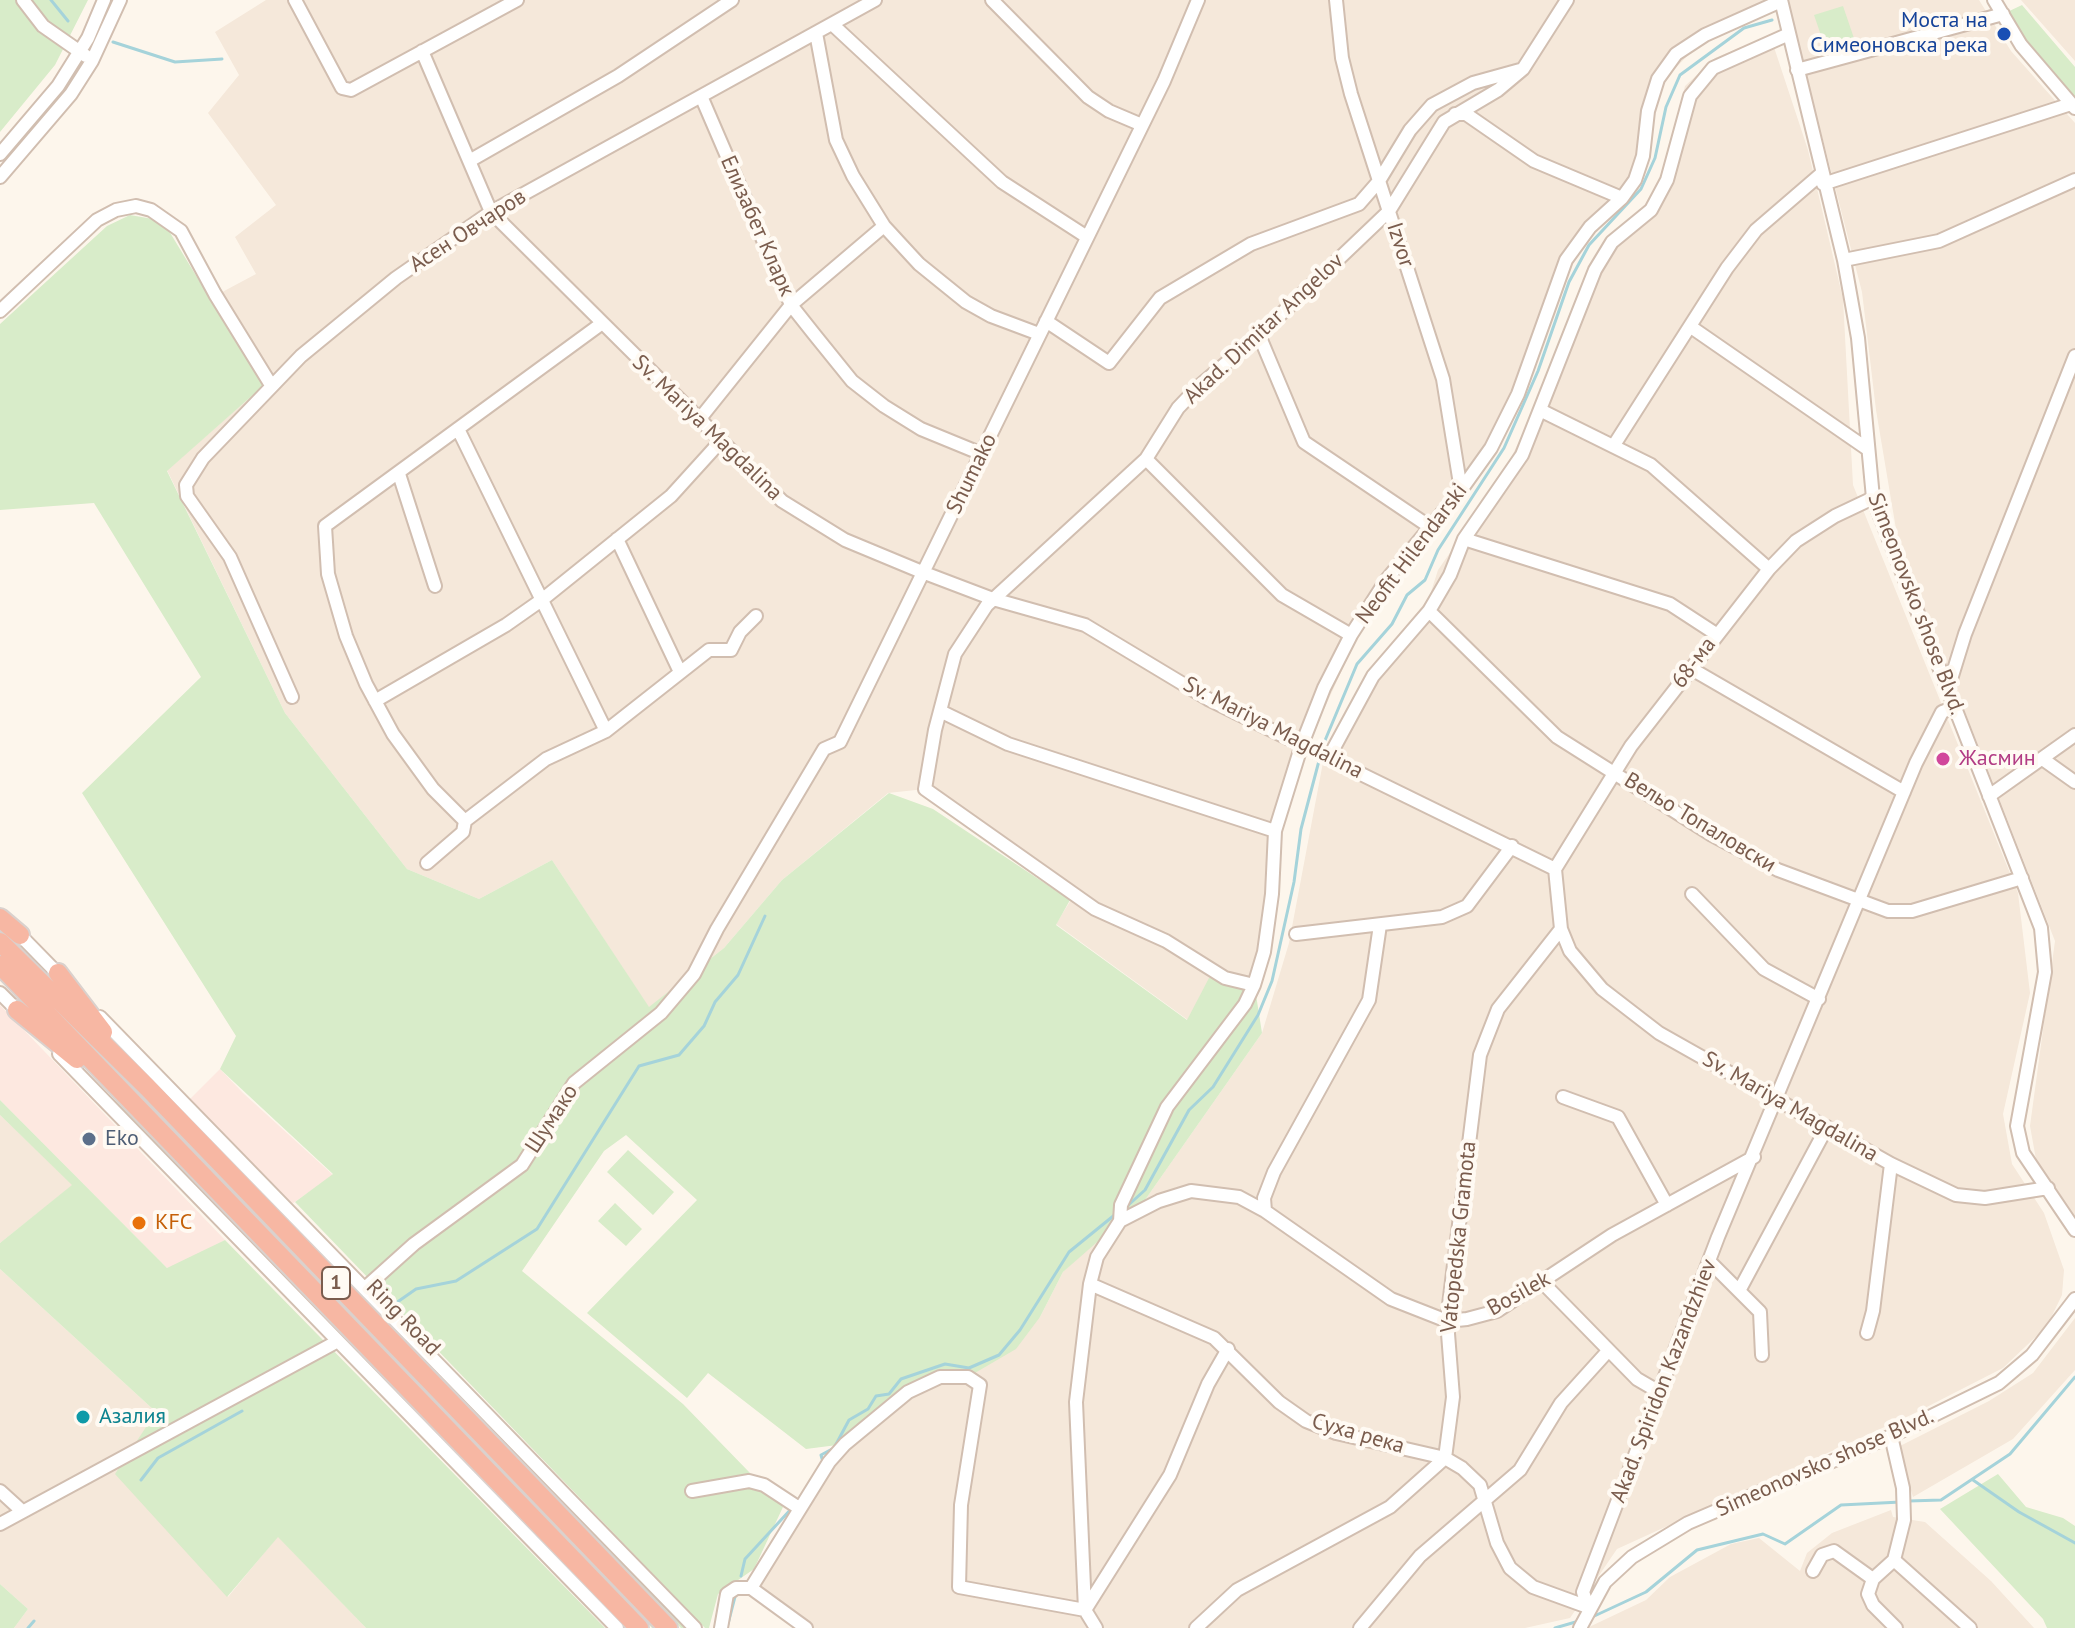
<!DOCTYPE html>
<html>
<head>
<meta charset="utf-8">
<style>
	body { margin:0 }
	canvas { display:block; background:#fdf6ec }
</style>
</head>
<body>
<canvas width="2075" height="1628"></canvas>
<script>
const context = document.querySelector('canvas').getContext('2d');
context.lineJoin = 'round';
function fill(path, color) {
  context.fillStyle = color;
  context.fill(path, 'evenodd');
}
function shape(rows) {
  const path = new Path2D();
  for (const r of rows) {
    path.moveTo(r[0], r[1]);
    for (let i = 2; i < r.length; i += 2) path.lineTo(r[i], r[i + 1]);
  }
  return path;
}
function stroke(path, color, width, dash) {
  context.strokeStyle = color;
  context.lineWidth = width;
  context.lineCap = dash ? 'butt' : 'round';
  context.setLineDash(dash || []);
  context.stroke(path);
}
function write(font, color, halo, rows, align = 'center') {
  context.font = font + ' "PT Sans",sans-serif';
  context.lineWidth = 8;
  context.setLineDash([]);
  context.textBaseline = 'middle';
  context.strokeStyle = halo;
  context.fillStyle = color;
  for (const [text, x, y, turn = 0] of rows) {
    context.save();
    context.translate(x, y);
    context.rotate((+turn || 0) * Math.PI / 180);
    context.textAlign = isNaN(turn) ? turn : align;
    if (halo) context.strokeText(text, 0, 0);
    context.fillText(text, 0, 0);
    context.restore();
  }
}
const residential = shape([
	[266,0,1768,0,1770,12,1696,47,1665,79,1624,202,1586,241,1569,270,1522,397,1357,637,1311,738,1279,831,1273,934,1254,982,1188,1020,1056,924,1074,895,925,789,888,793,782,880,724,948,649,1008,552,860,479,899,407,869,285,713,167,470,263,386,211,298,256,274,235,237,276,205,208,113,239,75,215,32],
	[1787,0,1979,0,2011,51,2075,123,2075,1221,2037,1165,2030,1126,2055,941,1898,541,1876,410,1862,292],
	[2021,0,2075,0,2075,61],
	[1770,35,1808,150,1843,299,1853,485,2018,893,2030,993,2003,1114,2012,1164,2044,1213,2064,1270,2062,1295,2047,1326,2003,1368,1913,1414,1617,1549,1570,1618,1525,1628,806,1628,751,1588,829,1462,882,1410,1040,1317,1063,1272,1123,1215,1145,1200,1262,1033,1289,943,1324,757,1368,672,1429,598,1438,570,1501,479,1529,420,1577,295,1601,250,1615,232,1646,206,1661,182,1685,86,1715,58],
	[0,1115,73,1185,0,1243],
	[0,1269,156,1412,228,1597,278,1536,366,1628,14,1628,28,1609,0,1584],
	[2075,1318,2075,1370,2013,1439,1913,1497,1898,1447,1989,1401,2033,1373],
	[1891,1510,1893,1517,1925,1522,1991,1581,2034,1628,1587,1628,1646,1600,1670,1577,1731,1544,1759,1538,1800,1571,1807,1553,1832,1533]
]);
const commercial = shape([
	[0,1005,225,1240,168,1269,0,1100],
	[220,1069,243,1093,333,1175,289,1206,188,1101]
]);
const green = shape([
	[0,0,88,0,55,65,0,132],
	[2022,5,2075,67,2075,108,2003,14],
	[1843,6,1857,47,1828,56,1814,15],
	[130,215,153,219,169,231,263,386,167,471,285,713,407,869,479,899,552,860,649,1007,724,948,782,880,889,793,933,809,1070,900,1056,925,1187,1020,1209,978,1254,982,1262,1033,1145,1200,1063,1272,1040,1317,1016,1349,968,1377,940,1377,908,1392,845,1444,806,1449,708,1373,687,1398,587,1313,697,1200,626,1135,604,1151,522,1271,683,1404,783,1507,754,1569,718,1594,709,1628,705,1628,295,1202,333,1174,220,1069,236,1036,82,793,201,677,94,503,0,510,0,324,107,226],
	[0,951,658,1628,652,1628,0,956],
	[124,1050,124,1049,687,1628,681,1628],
	[90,1077,128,1112,628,1628,623,1628],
	[0,1100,167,1268,225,1240,605,1628,366,1628,278,1537,227,1597,115,1474,156,1412,0,1269,0,1243,72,1185,0,1115],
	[628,1150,674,1192,653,1215,607,1172],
	[615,1203,642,1229,626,1246,598,1221],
	[1998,1474,2026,1507,2063,1518,2075,1526,2075,1628,2047,1628,2043,1619,1940,1509],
	[0,1584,28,1609,14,1628,0,1628]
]);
const stream = shape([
	[51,0,68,21],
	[113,42,175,62,222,59],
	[1321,750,1357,664,1392,624,1407,595,1425,580,1438,550,1504,448,1538,371,1569,282,1589,245,1641,189,1655,158,1666,107,1680,75,1744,28,1772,20],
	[1124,1209,1145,1190,1189,1110,1213,1087,1258,1015,1272,981,1294,882,1301,829,1320,757],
	[396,1303,416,1289,456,1281,537,1229,639,1066,679,1055,704,1026,715,1002,738,975,765,916],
	[823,1462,821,1455,834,1448,849,1420,868,1409,876,1396,889,1394,901,1379,945,1364,969,1368,999,1355,1020,1330,1069,1252,1117,1213],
	[141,1480,158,1458,242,1411],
	[1973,1480,2019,1512,2075,1543],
	[1909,1501,1941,1500,2010,1454,2075,1377],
	[741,1576,745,1559,792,1508],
	[1590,1618,1646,1592,1697,1550,1763,1534,1785,1544,1841,1505,1901,1502],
	[728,1624,736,1593],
	[28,1628,34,1621],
	[1555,1628,1579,1621]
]);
const minor = shape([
	[23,0,43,26,86,56],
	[295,0,342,88,351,90,517,0],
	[992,0,1088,97,1109,111,1142,125],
	[1336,0,1342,58,1351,94,1443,379,1461,490],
	[1781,0,1844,260,1858,338,1873,498,2041,928,2045,972,2017,1126,2023,1153,2075,1230],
	[1994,0,2021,45,2075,108],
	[832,24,1002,182,1087,237],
	[816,33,836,140,853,176,884,226,919,264,966,302,991,316,1039,334],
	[422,51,491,212,782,501,845,540,922,572,993,599,1085,625,1208,699,1555,869,1561,929,1570,951,1602,989,1659,1033,1891,1164,1956,1195,1985,1198,2048,1188],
	[1797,70,2003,14],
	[701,96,791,305,814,334,852,381,884,406,921,429,982,454],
	[1455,114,1466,114,1534,161,1622,198],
	[0,154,58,86,88,38,104,0],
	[471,160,618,76,732,0],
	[0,177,71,94,92,61,120,0],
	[1823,184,2071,104],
	[1844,260,1939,241,2075,180],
	[0,311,97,220,116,210,136,206,151,210,181,231,215,294,271,385],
	[1046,321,1109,363,1160,298,1251,244,1359,204,1379,181,1410,130,1432,105,1473,83,1520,70],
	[1691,327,1866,448],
	[1259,335,1304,442,1430,527],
	[1540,410,1651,465,1769,569],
	[698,421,791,305,884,226],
	[459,431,606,731],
	[1614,445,1727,268,1756,230,1821,174],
	[1146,459,1282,595,1351,635],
	[399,474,435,586],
	[617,539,680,672],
	[1464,539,1670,604,1716,634],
	[1429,611,1557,737,1712,835,1778,870,1888,911,1912,911,2022,878],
	[1690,668,1904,792],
	[1948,689,1965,634,2075,356],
	[292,697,230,557,187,496,186,485,203,458,301,356,396,278,491,212,875,0],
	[375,701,506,625,543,599,671,496,720,442],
	[940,711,1008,744,1275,831],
	[1329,757,1373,676,1429,611,1450,575,1464,539,1522,455,1595,270,1612,242,1651,210,1667,180,1690,96,1713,68,1789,34],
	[2044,760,2075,782],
	[1989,796,2075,735],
	[465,821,433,789,393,734,366,684,346,636,328,574,325,526,601,324],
	[427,863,463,832,465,821,546,759,606,731,709,650,731,650,740,632,756,616],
	[1555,869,1631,746,1769,569,1796,541,1835,516,1873,498],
	[1692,894,1764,969,1819,999],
	[16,931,62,978],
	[1296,934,1442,917,1467,906,1512,846],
	[1254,985,1225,978,1166,941,1095,909,925,789,935,730,955,654,987,605,1146,459,1178,408,1198,387,1259,335,1389,211,1444,122,1498,90,1523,69,1567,0],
	[0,993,21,1014],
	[100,1017,695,1628],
	[59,1054,617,1628],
	[1563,1097,1618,1117,1667,1205],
	[1265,1211,1264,1198,1274,1172,1369,1000,1380,925],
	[1120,1221,1121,1205,1167,1107,1245,1004,1254,985,1264,952,1272,894,1275,831,1302,744,1324,688,1351,635,1387,579,1461,490,1491,448,1518,394,1566,260,1590,227,1622,198,1635,180,1643,156,1648,111,1658,79,1676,54,1705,35,1781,1],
	[1711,1263,1760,1312,1762,1355],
	[1543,1283,1637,1379,1661,1393],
	[1090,1284,1214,1338,1279,1402,1306,1421,1336,1433,1445,1458,1462,1468,1480,1485,1497,1543,1510,1568,1533,1587,1588,1607],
	[365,1288,414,1244,522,1165,574,1083,661,1013,694,974,717,929,824,749,840,742,1164,81,1198,0],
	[1739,1291,1827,1127],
	[1867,1333,1873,1311,1891,1164],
	[1891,1436,1903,1488,1904,1520,1894,1560,1873,1579,1868,1594,1873,1605,1896,1628],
	[0,1491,22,1511],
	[692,1491,749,1481,764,1485,799,1508],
	[0,1524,338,1341],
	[1894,1560,1970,1628],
	[1813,1571,1822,1555,1834,1551,1873,1579],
	[751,1588,829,1462,845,1444,908,1392,940,1377,968,1377,980,1385,961,1505,959,1587,1085,1610,1170,1475,1208,1384,1228,1349],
	[751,1588,806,1628],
	[1588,1607,1583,1592,1718,1237,1916,763,1942,712,1955,707],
	[721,1628,727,1594,736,1588,751,1588],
	[1096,1628,1085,1610,1076,1402,1090,1284,1097,1257,1120,1221,1159,1201,1191,1191,1239,1197,1265,1211,1391,1299,1447,1321,1467,1319,1497,1311,1612,1235,1754,1157],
	[1196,1628,1237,1590,1390,1507,1445,1458,1453,1397,1447,1321,1480,1055,1498,1009,1561,929],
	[1360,1628,1420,1556,1520,1470,1561,1403,1608,1351],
	[1580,1628,1605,1582,1632,1557,1688,1523,1891,1436,1999,1383,2032,1355,2075,1299]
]);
const highway = shape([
	[0,918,20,935],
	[0,942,147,1087,668,1628],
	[0,965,639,1628],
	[58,973,103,1032],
	[17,1010,77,1059]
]);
const markers = [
	[2004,34,8,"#1a4fb4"],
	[1943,759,8,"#d1479c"],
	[89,1139,8,"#5c6f8a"],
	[139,1223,8,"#e8710a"],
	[83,1417,8,"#0f9aa8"]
];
const shields = [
	[336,1283,28]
];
const shieldNames = [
	["1",336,1283]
];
const transitNames = [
	["Моста на",1988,21],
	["Симеоновска река",1988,46]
];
const streetNames = [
	["Елизабет Кларк",757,226,66],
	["Асен Овчаров",468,231,-33],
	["Izvor",1400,245,72],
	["Akad. Dimitar Angelov",1264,329,-43],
	["Sv. Mariya Magdalina",707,428,44],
	["Shumako",972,474,-64],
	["Neofit Hilendarski",1412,554,-53],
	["Simeonovsko shose Blvd.",1916,604,69],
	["68-ма",1694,663,-53],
	["Sv. Mariya Magdalina",1273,728,27],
	["Вельо Топаловски",1700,823,31],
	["Sv. Mariya Magdalina",1790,1107,30],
	["Шумако",552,1119,-57],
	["Vatopedska Gramota",1459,1237,-84],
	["Bosilek",1519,1294,-29],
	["Ring Road",403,1318,46],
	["Akad. Spiridon Kazandzhiev",1664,1381,-69],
	["Суха река",1358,1434,16],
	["Simeonovsko shose Blvd.",1825,1463,-24]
];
const hotelNames = [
	["Жасмин",1959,759]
];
const serviceNames = [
	["Eko",105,1139]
];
const foodNames = [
	["KFC",155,1223]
];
const cultureNames = [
	["Азалия",99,1417]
];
fill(residential, '#f5e8da');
fill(commercial, '#fde8e0');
fill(green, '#d8ecc9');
stroke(stream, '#a5d3da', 3);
stroke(minor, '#d1beb0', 16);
stroke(highway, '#dad1cd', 22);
stroke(minor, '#fff', 12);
stroke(highway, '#f7b7a3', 18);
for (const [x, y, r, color] of markers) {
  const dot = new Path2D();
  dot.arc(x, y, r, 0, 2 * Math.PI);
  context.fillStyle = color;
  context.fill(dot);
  stroke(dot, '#fffaf3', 3);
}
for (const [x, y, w] of shields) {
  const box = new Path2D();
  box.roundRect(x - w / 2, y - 16, w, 32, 6);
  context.fillStyle = '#fffaf3';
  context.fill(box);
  stroke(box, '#7a5c4d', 2);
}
write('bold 20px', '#7a5c4d', null, shieldNames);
write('22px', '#164399', '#fffaf3', transitNames, 'right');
write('22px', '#7a5c4d', '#fffaf3', streetNames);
write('22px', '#b23c85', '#fffaf3', hotelNames, 'left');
write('22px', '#4e5e75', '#fffaf3', serviceNames, 'left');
write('22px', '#c56008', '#fffaf3', foodNames, 'left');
write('22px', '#0d838f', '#fffaf3', cultureNames, 'left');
</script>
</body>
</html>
